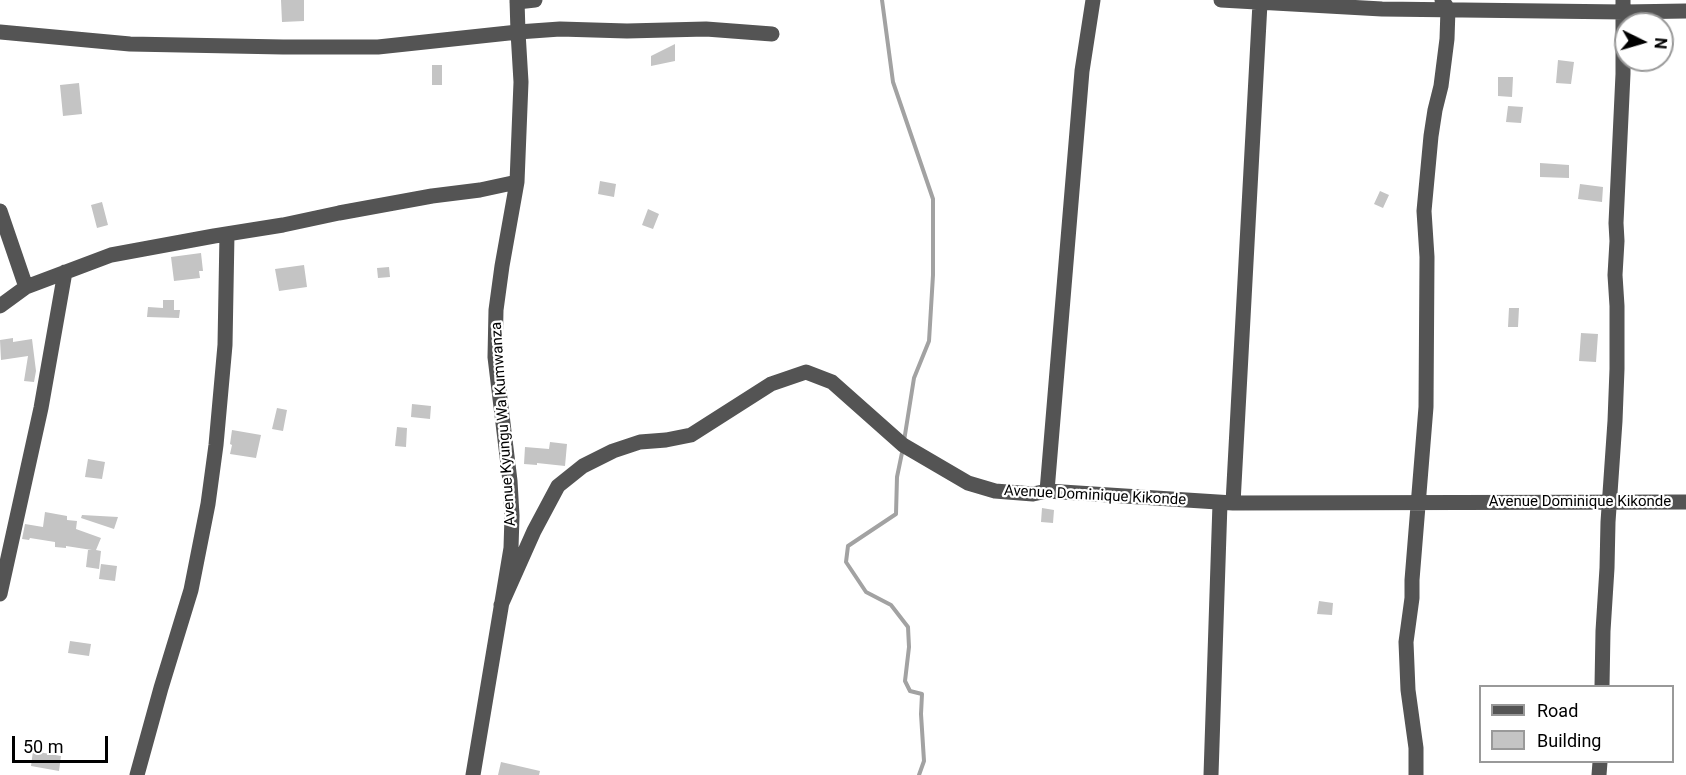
<!DOCTYPE html>
<html>
<head>
<meta charset="utf-8">
<style>
	body { margin:0 }
	#map { position:relative; width:1686px; height:775px; overflow:hidden; background:#fff; font-family:Roboto,sans-serif }
	canvas { display:block }
	.legend { position:absolute; left:1479px; top:685px; width:195px; height:78px; box-sizing:border-box; background:#fff; border:2px solid #999; margin:0; padding:8px 10px; list-style:none; font-size:18px; color:#000 }
	.legend li { display:flex; align-items:center; gap:12px; height:30px }
	.legend b { width:30px; border:2px solid #999 }
	.north { position:absolute; left:1614px; top:12px; width:60px; height:60px; box-sizing:border-box; background:#fff; border:2px solid #999; border-radius:50%; rotate:95deg; font-size:16px; font-weight:700; line-height:24px; text-align:center; color:#000 }
	.north::after { content:''; display:block; margin:auto; width:21px; height:27px; background:#000; clip-path:polygon(50% 0,100% 100%,50% 72%,0 100%) }
	.scale { position:absolute; left:12px; top:736px; width:96px; height:27px; box-sizing:border-box; border:3px solid #000; border-top:0; padding-left:8px; font-size:18px; line-height:21px; white-space:nowrap; color:#000; -webkit-text-stroke:4px #fff; paint-order:stroke }
</style>
</head>
<body>
<div id="map">
<canvas width="1686" height="775"></canvas>
<ul class="legend">
<li><b style="height:8px;background:#545454"></b>Road</li>
<li><b style="height:16px;background:#c4c4c4"></b>Building</li>
</ul>
<div class="north">N</div>
<div class="scale">50 m</div>
</div>
<script>
const context = document.querySelector('canvas').getContext('2d');
context.lineJoin = 'round';
function shape(rows) {
  const path = new Path2D();
  for (const r of rows) {
    path.moveTo(r[0], r[1]);
    for (let i = 2; i < r.length; i += 2) path.lineTo(r[i], r[i + 1]);
  }
  return path;
}
function stroke(path, color, width, dash) {
  context.strokeStyle = color;
  context.lineWidth = width;
  context.lineCap = dash ? 'butt' : 'round';
  context.setLineDash(dash || []);
  context.stroke(path);
}
function fill(path, color) {
  context.fillStyle = color;
  context.fill(path, 'evenodd');
}
function write(font, color, halo, rows, align = 'center') {
  context.font = font + ' Roboto,sans-serif';
  context.lineWidth = 4.5;
  context.setLineDash([]);
  context.textBaseline = 'middle';
  context.strokeStyle = halo;
  context.fillStyle = color;
  for (const [text, x, y, turn = 0] of rows) {
    context.save();
    context.translate(x, y);
    context.rotate((+turn || 0) * Math.PI / 180);
    context.textAlign = isNaN(turn) ? turn : align;
    if (halo) context.strokeText(text, 0, 0);
    context.fillText(text, 0, 0);
    context.restore();
  }
}
const stream = shape([
	[882,0,893,82,933,199,933,275,929,341,914,378,904,441],
	[903,448,897,477,896,514,848,546,846,562,866,592,891,605,908,627,909,647,905,681,910,691,922,694,921,714,924,761,919,775]
]);
const building = shape([
	[281,0,304,0,304,21,282,22],
	[675,44,675,61,651,66,651,56],
	[1558,60,1574,62,1571,84,1556,83],
	[432,65,442,65,442,85,432,85],
	[1498,77,1513,77,1512,97,1498,96],
	[79,83,82,114,63,116,60,85],
	[1508,106,1523,107,1521,123,1506,122],
	[1540,163,1569,165,1569,178,1540,177],
	[600,181,616,184,614,197,598,194],
	[1580,184,1603,187,1602,202,1578,199],
	[1380,191,1389,195,1383,208,1374,204],
	[102,202,108,225,97,228,91,205],
	[648,209,659,214,653,229,642,225],
	[201,253,203,271,199,271,200,278,174,281,171,257],
	[304,265,307,287,279,291,275,269],
	[389,267,390,277,378,278,377,268],
	[163,300,174,300,174,310,180,310,179,318,147,317,148,307,163,308],
	[1509,308,1519,308,1518,327,1508,327],
	[1581,333,1598,334,1596,362,1579,361],
	[13,338,13,342,32,339,36,371,34,382,24,381,28,356,1,360,0,340],
	[412,404,431,406,430,419,411,417],
	[277,408,287,410,283,431,272,429],
	[397,427,407,428,406,447,395,446],
	[232,430,261,435,256,458,230,454,232,445,230,444],
	[550,442,567,444,565,466,537,463,537,465,524,464,525,447,549,449],
	[88,459,105,462,102,479,85,477],
	[1042,508,1054,510,1053,523,1041,522],
	[45,512,67,516,67,520,77,521,76,529,101,538,96,550,101,551,99,569,86,567,88,550,92,550,66,546,66,548,55,547,55,542,30,538,29,540,22,539,25,524,43,527],
	[82,515,118,517,114,529,81,518],
	[101,564,117,566,115,581,99,579],
	[1319,601,1333,603,1332,615,1317,614],
	[70,641,91,644,89,656,68,653],
	[33,751,61,756,59,771,31,766],
	[501,762,540,771,539,775,498,775]
]);
const minor = shape([
	[1221,0,1382,9,1624,12,1686,11],
	[517,2,535,0],
	[0,32,130,44,283,47,378,47,518,32,560,29,627,31,706,29,772,34],
	[0,211,26,287],
	[0,306,26,287,111,255,214,236,283,225,339,213,432,196,480,190,517,182],
	[1047,491,1082,71,1093,0],
	[1233,503,1260,3],
	[0,594,41,408,65,272],
	[501,605,534,531,558,486,583,466,613,451,640,442,666,440,691,435,771,384,806,372,832,382,903,445,968,483,995,491,1033,494,1047,491,1233,503,1686,502],
	[1602,686,1603,631,1607,568,1608,522,1615,421,1617,369,1617,306,1615,275,1617,241,1616,223,1623,74,1623,0],
	[137,775,161,688,191,590,208,504,216,445,225,345,227,234],
	[473,775,511,548,512,516,510,481,495,357,496,310,502,266,517,182,521,82,518,32,517,0],
	[1211,775,1220,503],
	[1416,775,1416,748,1408,690,1406,642,1412,598,1412,580,1426,407,1427,257,1424,211,1431,136,1435,110,1441,86,1447,39,1448,9,1442,0],
	[1599,775,1600,762]
]);
const streetNames = [
	["Avenue Kyungu Wa Kumwanza",504,424,-94],
	["Avenue Dominique Kikonde",1095,496,3],
	["Avenue Dominique Kikonde",1580,502]
];
stroke(stream, '#a2a2a2', 4);
fill(building, '#c4c4c4');
stroke(minor, '#545454', 15);
write('15px', '#000', '#fff', streetNames);
</script>
</body>
</html>
